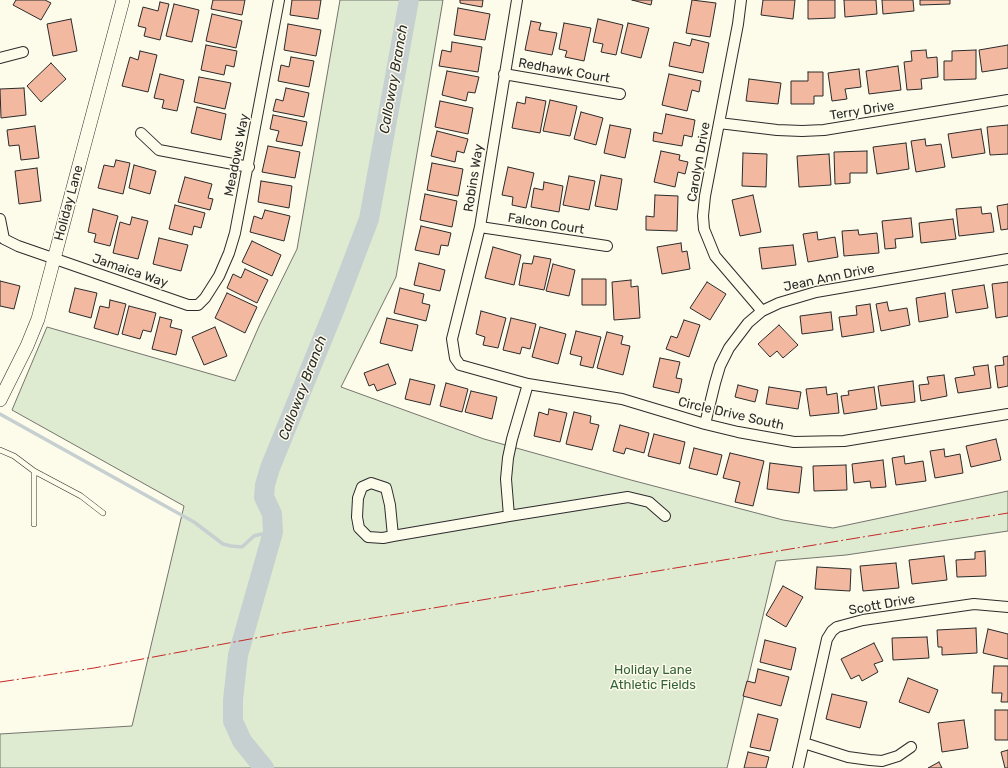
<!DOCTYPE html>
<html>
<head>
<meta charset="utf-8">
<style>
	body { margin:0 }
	canvas { display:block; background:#fdfbea }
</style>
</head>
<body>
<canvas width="1008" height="768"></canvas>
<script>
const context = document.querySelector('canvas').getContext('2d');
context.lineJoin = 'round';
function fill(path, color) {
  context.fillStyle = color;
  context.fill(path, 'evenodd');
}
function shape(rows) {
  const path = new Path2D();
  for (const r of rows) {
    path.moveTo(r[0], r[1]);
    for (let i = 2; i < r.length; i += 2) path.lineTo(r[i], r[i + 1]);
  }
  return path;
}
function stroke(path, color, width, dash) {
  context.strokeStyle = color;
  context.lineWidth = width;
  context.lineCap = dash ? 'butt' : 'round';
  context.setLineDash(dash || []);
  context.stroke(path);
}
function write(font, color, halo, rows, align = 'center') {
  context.font = font + ' Rubik,sans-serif';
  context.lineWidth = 3;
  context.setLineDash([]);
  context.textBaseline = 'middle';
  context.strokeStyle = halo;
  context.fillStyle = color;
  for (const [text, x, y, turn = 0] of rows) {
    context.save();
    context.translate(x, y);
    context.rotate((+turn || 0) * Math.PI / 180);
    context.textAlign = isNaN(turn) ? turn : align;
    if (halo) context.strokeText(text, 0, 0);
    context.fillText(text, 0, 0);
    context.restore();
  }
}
const green = shape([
	[340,0,443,0,396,277,341,387,484,439,631,480,783,520,833,528,1008,491,1008,531,846,555,776,561,727,768,0,768,0,734,132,726,184,506,12,410,47,327,235,381,260,324,297,249,340,0]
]);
const stream = shape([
	[0,414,194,522,223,544,231,546,242,547,254,536,261,534,268,539,270,542]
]);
const river = shape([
	[264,768,242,741,233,721,233,700,238,655,273,532,272,514,264,497,265,485,270,468,335,308,369,219,409,0]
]);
const building = shape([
	[16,0,45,0,51,3,41,20,13,5,16,0],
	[213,0,245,0,242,15,211,9,213,0],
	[292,0,321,0,318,19,290,15,292,0],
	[460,0,483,0,482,7,460,3,460,0],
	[632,0,652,0,651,5,632,0],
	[692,0,716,3,710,37,686,33,692,0],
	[763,0,795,0,793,19,761,15,763,0],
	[808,0,835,0,835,18,808,19,808,0],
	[844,0,876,0,877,14,845,17,844,0],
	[882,0,913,0,914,11,883,14,882,0],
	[920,0,950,0,950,4,920,5,920,0],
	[160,2,169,4,160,40,144,36,146,28,138,26,143,7,158,11,160,2],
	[174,4,199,10,192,42,166,36,174,4],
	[458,8,490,14,485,40,454,35,458,8],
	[212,14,242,21,236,48,206,41,212,14],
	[71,19,77,51,53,56,47,24,71,19],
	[598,19,623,25,616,55,601,52,603,44,593,42,598,19],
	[531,21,541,23,539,30,557,33,552,55,525,50,531,21],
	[564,23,591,28,584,61,565,57,567,51,559,49,564,23],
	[628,23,649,28,641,58,621,53,628,23],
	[288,24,321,30,316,56,284,50,288,24],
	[692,39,709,43,703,73,669,66,674,42,690,46,692,39],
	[452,42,482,47,478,72,439,66,442,50,451,52,452,42],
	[206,45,237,51,234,67,226,65,224,75,201,70,206,45],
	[1008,45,1008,68,982,72,979,50,1008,45],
	[926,50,927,58,937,57,938,77,921,79,922,89,907,90,904,62,912,61,911,51,926,50],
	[976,50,976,79,944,80,944,61,952,61,952,51,976,50],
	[140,51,157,55,148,92,122,86,130,57,138,60,140,51],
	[291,57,314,61,309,87,278,81,281,65,289,67,291,57],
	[51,63,66,79,41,102,27,86,51,63],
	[898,66,901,90,869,94,866,71,898,66],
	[859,69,861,87,845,89,847,99,832,101,828,73,859,69],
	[447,71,479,77,475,93,468,92,466,101,442,95,447,71],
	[808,72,823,72,823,96,814,96,814,104,791,104,791,81,808,81,808,72],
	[160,74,184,80,177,111,162,108,164,100,154,98,160,74],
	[669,74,701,81,699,92,692,90,687,111,662,105,669,74],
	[199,77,231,83,225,109,194,102,199,77],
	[749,79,781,83,778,104,746,101,749,79],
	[24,88,26,115,1,118,0,89,24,88],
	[286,88,309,93,304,117,273,111,276,99,283,101,286,88],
	[526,97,546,101,540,133,512,128,517,102,525,104,526,97],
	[550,100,577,106,570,136,543,131,550,100],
	[440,101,473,108,468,134,435,127,440,101],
	[197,107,226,114,221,140,191,133,197,107],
	[581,112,603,118,596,145,574,139,581,112],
	[666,114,695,120,692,137,684,135,682,146,653,141,654,132,662,134,666,114],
	[273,115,307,122,302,146,276,141,279,131,270,129,273,115],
	[610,125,631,129,625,158,604,153,610,125],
	[1008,125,1008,154,990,155,987,127,1008,125],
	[35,126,39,158,21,160,19,145,9,146,7,130,35,126],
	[981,129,985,153,952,158,948,134,981,129],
	[437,131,468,139,464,153,457,151,455,162,431,156,437,131],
	[925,139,926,146,941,144,945,167,916,172,911,141,925,139],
	[906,143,909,169,877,174,873,147,906,143],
	[268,146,300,152,295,178,262,172,268,146],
	[661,151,680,155,679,160,688,162,685,174,678,172,675,187,654,182,661,151],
	[867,151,867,173,850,173,850,183,835,184,834,152,867,151],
	[743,153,767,154,766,187,742,186,743,153],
	[829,154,831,185,799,187,797,156,829,154],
	[116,160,130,163,123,194,98,188,104,165,114,167,116,160],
	[432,163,463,169,458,196,427,190,432,163],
	[134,165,156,171,150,194,129,188,134,165],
	[508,167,534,173,526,208,512,205,513,197,502,195,508,167],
	[37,168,41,201,19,204,15,171,37,168],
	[601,175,622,179,617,210,595,206,601,175],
	[569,176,595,181,589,210,563,205,569,176],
	[185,177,212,184,208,198,213,199,210,210,178,202,185,177],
	[261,181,292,186,289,208,258,202,261,181],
	[544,182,563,186,559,212,531,207,534,188,543,190,544,182],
	[425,194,457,201,452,227,420,220,425,194],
	[655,195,678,196,677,231,646,230,646,216,654,217,655,195],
	[753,195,761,232,740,236,732,200,753,195],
	[1008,204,1008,229,1001,230,997,206,1008,204],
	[175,205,205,213,201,228,194,226,192,235,169,229,175,205],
	[981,207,982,214,991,213,994,232,959,236,956,209,981,207],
	[93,209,118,216,110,246,94,242,96,234,88,232,93,209],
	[265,210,290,216,284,241,250,232,254,216,262,219,265,210],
	[132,217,148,221,138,259,113,253,120,222,130,225,132,217],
	[911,218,913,237,895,239,896,248,885,249,882,221,911,218],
	[953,219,956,239,921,243,919,223,953,219],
	[421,226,451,233,448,246,441,245,439,255,415,250,421,226],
	[858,230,859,235,877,233,879,253,844,256,842,231,858,230],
	[817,232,818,240,835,237,838,257,808,262,803,234,817,232],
	[159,238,188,245,181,271,153,264,159,238],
	[252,241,281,255,272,276,242,262,252,241],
	[681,243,682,252,687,251,690,269,662,274,657,247,681,243],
	[793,245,796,265,762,269,759,248,793,245],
	[493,247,521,255,514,285,485,278,493,247],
	[534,256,551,259,544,290,519,285,523,263,532,264,534,256],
	[419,263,445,270,440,291,414,285,419,263],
	[553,264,575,270,569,296,546,291,553,264],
	[245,269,268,280,257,303,227,288,233,274,241,278,245,269],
	[582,279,606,279,606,305,582,305,582,279],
	[631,280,631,287,638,286,640,318,614,320,612,282,631,280],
	[0,281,20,286,14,309,0,306,0,281],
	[707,282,726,294,710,320,690,308,707,282],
	[1008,282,1008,316,996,318,992,284,1008,282],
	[984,285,988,308,956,313,952,290,984,285],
	[75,288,97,293,91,318,69,312,75,288],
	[400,288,424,294,422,303,430,305,426,321,394,313,400,288],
	[227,293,257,307,245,333,215,318,227,293],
	[945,293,948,317,919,322,916,298,945,293],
	[110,300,126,304,118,335,94,328,100,306,109,308,110,300],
	[887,302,889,311,907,308,910,325,881,331,876,304,887,302],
	[870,304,874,332,842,337,839,317,857,315,856,306,870,304],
	[129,306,156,313,151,332,143,330,140,339,122,334,129,306],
	[481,311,506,318,498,348,483,345,485,337,476,334,481,311],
	[831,312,833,330,802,334,800,316,831,312],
	[160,317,172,320,170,327,182,330,176,355,152,349,160,317],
	[387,318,418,325,412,351,380,343,387,318],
	[511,318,536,324,530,349,522,347,520,354,503,350,511,318],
	[684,320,700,325,689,357,666,349,671,336,677,338,684,320],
	[779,325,798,345,783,358,777,351,770,357,758,344,779,325],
	[215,327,227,356,204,365,192,337,215,327],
	[540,327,566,334,558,364,532,357,540,327],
	[576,331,601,337,593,368,580,365,582,357,570,354,576,331],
	[607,332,623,336,621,344,630,346,623,375,597,368,607,332],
	[1008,356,1008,386,998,388,995,366,1004,365,1003,357,1008,356],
	[660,358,680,362,676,378,682,379,679,393,653,387,660,358],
	[388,364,396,384,377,391,374,384,369,386,364,373,388,364],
	[988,365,991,388,958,393,955,378,975,375,973,367,988,365],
	[944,375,947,396,921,401,919,385,929,384,927,377,944,375],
	[410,379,435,385,430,405,405,399,410,379],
	[913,381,915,402,881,406,878,386,913,381],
	[446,383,468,389,462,412,440,406,446,383],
	[738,385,758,390,755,402,735,397,738,385],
	[769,387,801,392,798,409,766,404,769,387],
	[826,387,827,395,837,393,839,413,810,416,806,389,826,387],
	[874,387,877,409,844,414,841,396,849,395,848,391,874,387],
	[471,391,497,397,492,419,465,412,471,391],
	[549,409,567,413,560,442,534,436,539,412,548,415,549,409],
	[574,412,591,416,590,423,599,425,592,450,566,444,574,412],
	[620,425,649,433,644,453,626,448,624,454,613,451,620,425],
	[654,434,685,442,680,464,648,456,654,434],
	[996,439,1001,460,971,467,966,446,996,439],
	[694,448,722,455,717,475,689,468,694,448],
	[944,449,945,457,960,454,963,473,935,478,930,451,944,449],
	[730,453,764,461,753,506,735,502,740,482,723,478,730,453],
	[904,456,905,464,923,461,926,481,896,485,892,458,904,456],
	[883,460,886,487,871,488,870,481,854,483,852,464,883,460],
	[770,463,802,467,799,493,767,489,770,463],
	[846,465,847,490,814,491,813,466,846,465],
	[985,551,986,576,957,577,956,560,975,559,975,552,985,551],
	[944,556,947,580,912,584,909,560,944,556],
	[896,563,899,588,863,591,860,566,896,563],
	[817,567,851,569,850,591,815,589,817,567],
	[783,586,803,597,786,627,766,615,783,586],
	[976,628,977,653,942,655,942,647,938,647,937,630,976,628],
	[988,629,1008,634,1008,659,983,653,988,629],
	[927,637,929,658,893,660,892,638,927,637],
	[765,640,796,648,791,670,760,662,765,640],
	[874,643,883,661,874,664,878,672,862,681,859,675,851,679,841,659,874,643],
	[994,666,1008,666,1008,702,1001,702,1002,693,992,693,994,666],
	[758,669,789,677,781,706,743,696,747,681,755,683,758,669],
	[908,678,938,690,929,713,899,702,908,678],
	[832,694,867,702,860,728,826,719,832,694],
	[995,710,1008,710,1008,740,995,740,995,710],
	[758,714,778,719,770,751,750,747,758,714],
	[964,720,968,748,942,752,938,723,964,720],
	[1008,750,1008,768,1005,768,1001,752,1008,750],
	[748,752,769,757,766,768,744,768,748,752],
	[939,762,942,768,928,768,939,762]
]);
const service = shape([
	[0,450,14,456,34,471,34,524],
	[34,471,81,496,103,513]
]);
const minor = shape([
	[517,0,480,227,452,339,455,358,460,365,528,384,622,399,705,424,738,432,794,442,844,441,1008,414],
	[741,0,738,24,705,196,703,216,704,229,715,256,762,311],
	[0,58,23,52],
	[504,74,620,94],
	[719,123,777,130,802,131,824,130,1008,100],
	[141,133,159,150,249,167],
	[0,219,4,239,18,246,188,305,198,305,205,298,219,276,229,253,235,233,279,0],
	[480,227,607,246],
	[705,424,715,383,720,366,729,348,748,323,762,311,779,303,816,292,1008,259],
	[509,516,506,479,508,458,512,439,528,384],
	[393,536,390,505,386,488,371,483,362,487,358,498,357,517,359,528,368,537,383,538,393,536,498,518,509,516,628,497,649,502,665,516],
	[804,743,848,757,870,760,882,761,898,756,911,747],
	[798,768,827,639,832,631,837,627,863,620,974,604,1008,607]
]);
const tertiary = shape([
	[0,400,27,346,38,319,123,0]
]);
const power = shape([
	[0,682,94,668,288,632,1008,513]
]);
const streetNames = [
	["Redhawk Court",564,71,10],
	["Terry Drive",862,111,-9],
	["Meadows Way",237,155,-79],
	["Carolyn Drive",699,162,-80],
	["Robins Way",474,178,-81],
	["Holiday Lane",69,203,-75],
	["Falcon Court",546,224,9],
	["Jamaica Way",130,271,19],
	["Jean Ann Drive",829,278,-12],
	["Circle Drive South",731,414,13],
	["Scott Drive",882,605,-10]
];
const parkNames = [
	["Holiday Lane",653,670],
	["Athletic Fields",653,685]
];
const waterNames = [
	["Calloway Branch",394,79,-80],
	["Calloway Branch",303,388,-69]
];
fill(green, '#deebd1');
stroke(green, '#74746e', 1);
stroke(stream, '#c7d0d0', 3.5);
stroke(river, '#c7d0d0', 20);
fill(building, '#f2b8a0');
stroke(building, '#2b2b2b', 1);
stroke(service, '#2b2b2b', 6);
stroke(minor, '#2b2b2b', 12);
stroke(tertiary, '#2b2b2b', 14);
stroke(service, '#fdfbea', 5);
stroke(minor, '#fdfbea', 10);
stroke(tertiary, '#fdfbea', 13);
stroke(power, '#c62828', 1, [14, 3, 2, 3]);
write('13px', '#2b2b2b', '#fdfbea', streetNames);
write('13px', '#34623c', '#fdfbea', parkNames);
write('italic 14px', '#2b2b2b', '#fdfbea', waterNames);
</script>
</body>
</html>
